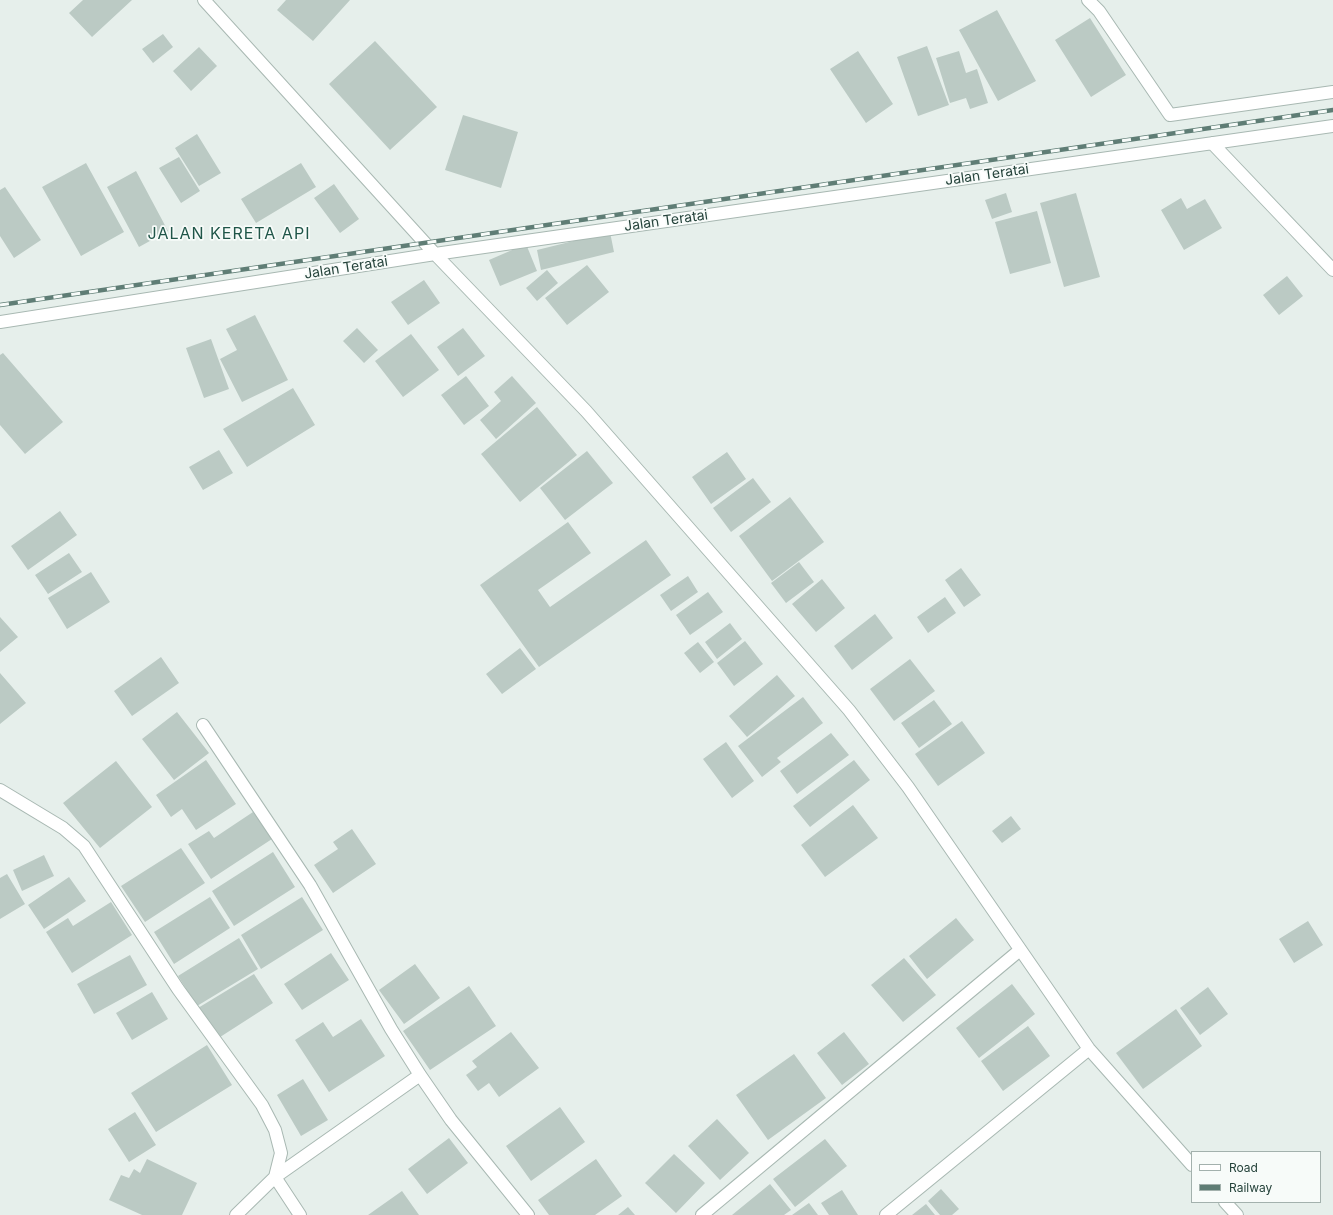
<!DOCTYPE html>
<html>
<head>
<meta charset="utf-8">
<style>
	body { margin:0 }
	#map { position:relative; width:1333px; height:1215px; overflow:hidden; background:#e6efeb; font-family:Inter,sans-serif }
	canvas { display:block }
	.legend { position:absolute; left:1191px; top:1151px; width:130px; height:52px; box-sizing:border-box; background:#f7fbf9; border:1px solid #a3b1ad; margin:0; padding:5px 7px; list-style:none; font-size:12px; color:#24423a }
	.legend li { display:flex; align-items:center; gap:8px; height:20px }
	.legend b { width:20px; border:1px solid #a3b1ad }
</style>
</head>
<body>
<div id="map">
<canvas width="1333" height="1215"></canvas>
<ul class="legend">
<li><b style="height:5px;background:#fff"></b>Road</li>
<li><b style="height:5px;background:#5f7d75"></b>Railway</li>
</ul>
</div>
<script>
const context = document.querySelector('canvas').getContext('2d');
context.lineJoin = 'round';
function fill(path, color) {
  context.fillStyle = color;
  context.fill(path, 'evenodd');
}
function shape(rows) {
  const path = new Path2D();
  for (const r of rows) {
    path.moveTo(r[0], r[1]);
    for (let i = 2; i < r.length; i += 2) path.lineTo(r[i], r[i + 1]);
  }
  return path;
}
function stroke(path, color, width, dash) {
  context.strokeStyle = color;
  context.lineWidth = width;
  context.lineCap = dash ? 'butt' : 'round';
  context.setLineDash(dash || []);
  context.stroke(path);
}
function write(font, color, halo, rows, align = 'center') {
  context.font = font + ' Inter,sans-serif';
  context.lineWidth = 3.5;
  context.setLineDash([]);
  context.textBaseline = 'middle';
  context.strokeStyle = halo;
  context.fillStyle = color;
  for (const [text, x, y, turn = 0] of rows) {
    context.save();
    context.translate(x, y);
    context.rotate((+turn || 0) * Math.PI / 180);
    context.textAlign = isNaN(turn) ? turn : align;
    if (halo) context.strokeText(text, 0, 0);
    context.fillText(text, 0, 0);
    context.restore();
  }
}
const building = shape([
	[83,0,132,0,92,37,69,13],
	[286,0,350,0,313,41,277,10],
	[997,10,1036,81,998,101,959,30],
	[1090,18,1126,75,1091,97,1055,40],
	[163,34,173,47,153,63,142,49],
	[375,41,437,107,390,150,329,84],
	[927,46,949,105,918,116,897,57],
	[199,47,217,66,191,91,173,71],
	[858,51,893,104,866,123,830,69],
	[959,51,966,73,977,69,988,103,970,109,966,98,950,103,936,58],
	[463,115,518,132,501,188,445,170],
	[197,134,221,173,199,186,175,148],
	[179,157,200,191,181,203,159,168],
	[86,163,124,232,81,256,42,187],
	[301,163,316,187,256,223,241,199],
	[136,171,168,231,139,247,107,187],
	[334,184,359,219,340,233,314,198],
	[5,187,41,240,14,258,0,236,0,190],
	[1006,193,1012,212,992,219,985,200],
	[1076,193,1100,277,1064,287,1040,203],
	[1181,198,1187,209,1205,199,1222,228,1184,250,1161,210],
	[1037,211,1051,263,1010,274,995,222],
	[610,232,614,252,541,270,537,250],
	[526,244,537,271,500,286,489,260],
	[587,265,609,292,567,325,545,298],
	[547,270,558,283,537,301,526,288],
	[1287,276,1303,296,1279,315,1263,295],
	[424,280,440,303,408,325,391,302],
	[255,315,288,380,242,402,220,359,237,350,226,329],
	[357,328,378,350,364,363,343,341],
	[463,328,485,356,458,376,437,347],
	[411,334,439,370,403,397,375,361],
	[211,339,229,389,204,398,186,348],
	[3,353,63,422,25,454,0,425,0,355],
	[466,376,489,406,464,425,441,395],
	[512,376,536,403,496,439,480,420,501,401,494,392],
	[293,388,315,425,247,467,223,429],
	[537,407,577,455,520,502,481,454],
	[219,450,233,473,203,490,189,467],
	[587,451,613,483,565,520,540,488],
	[727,452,746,479,711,504,692,477],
	[753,478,771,502,731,532,713,508],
	[790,497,824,542,772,581,739,536],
	[60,511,77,535,28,570,11,546],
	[568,522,591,553,538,590,550,607,646,540,671,575,539,667,480,585],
	[69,553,82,572,48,594,35,575],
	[799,562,814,582,786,603,771,583],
	[961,568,981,595,964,607,945,580],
	[91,572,110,602,67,629,48,598],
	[688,576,698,592,671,611,660,595],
	[822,579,845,608,816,632,792,604],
	[708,592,723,612,690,635,676,615],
	[945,597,956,613,928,633,917,617],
	[875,614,893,638,852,670,834,646],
	[0,617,18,637,0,652],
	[730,623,742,639,717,659,705,642],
	[745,641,763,664,734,686,717,663],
	[698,642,714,662,700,673,684,653],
	[520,648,536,669,502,694,486,674],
	[161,657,179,683,132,716,114,691],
	[910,659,935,691,894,721,870,689],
	[0,673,26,703,0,724],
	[777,675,795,696,747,737,729,716],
	[803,697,823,723,777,758,781,762,762,777,738,746],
	[934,700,952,724,919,748,901,723],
	[177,712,209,753,174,780,142,739],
	[962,721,985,753,938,786,915,754],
	[831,733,849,755,797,794,780,771],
	[726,742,754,781,732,798,703,759],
	[206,760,236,804,196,830,182,809,171,817,156,795],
	[854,760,870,780,810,827,793,806],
	[116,761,152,807,100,848,63,803],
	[853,805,878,838,825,877,801,845],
	[253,812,272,839,211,879,188,844,209,831,214,838],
	[1011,816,1021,829,1002,843,992,831],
	[352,829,376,864,333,893,314,865,338,849,333,842],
	[181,848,205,883,145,922,121,886],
	[273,852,295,887,234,926,212,891],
	[44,855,54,876,22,891,13,870],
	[7,874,25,904,0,919,0,878],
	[69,877,86,901,44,929,28,905],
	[210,897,230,928,174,964,154,932],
	[302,897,323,930,261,969,241,935],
	[111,902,132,935,72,973,46,932,68,918,73,926],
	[956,918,974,940,927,979,909,956],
	[1308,921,1323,945,1294,963,1279,939],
	[239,938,258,969,197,1006,178,976],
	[331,953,349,980,302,1010,284,984],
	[130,955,147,985,94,1014,77,984],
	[904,958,936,995,903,1022,871,985],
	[415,964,440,998,404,1024,379,990],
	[254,974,273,1003,217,1039,198,1008],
	[1012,984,1035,1014,979,1058,956,1028],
	[469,986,496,1026,430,1070,403,1031],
	[1208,987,1228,1014,1200,1035,1180,1008],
	[152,992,168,1019,132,1040,116,1013],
	[1176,1009,1202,1046,1143,1089,1116,1053],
	[361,1019,385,1056,329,1092,295,1040,323,1022,333,1037],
	[1028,1026,1050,1056,1003,1091,981,1061],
	[511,1032,539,1068,499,1097,489,1083,478,1091,466,1075,477,1067,472,1061],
	[844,1032,869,1064,842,1085,817,1053],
	[207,1045,232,1085,156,1132,131,1093],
	[794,1054,826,1098,768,1140,736,1095],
	[303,1079,328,1120,301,1136,277,1095],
	[560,1107,585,1142,531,1181,506,1146],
	[135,1112,156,1145,129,1162,108,1129],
	[717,1119,749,1153,720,1180,688,1146],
	[449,1138,468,1163,427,1194,408,1169],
	[825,1139,847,1166,795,1207,773,1179],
	[674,1154,705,1183,676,1213,645,1183],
	[147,1159,197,1183,182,1215,142,1215,109,1200,121,1175,129,1178,134,1169,140,1173],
	[596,1159,622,1196,595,1215,549,1215,538,1200],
	[770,1184,791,1210,784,1215,732,1215],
	[941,1189,959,1209,952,1215,940,1215,928,1201],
	[842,1190,858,1215,829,1215,821,1203],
	[402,1191,419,1215,368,1215],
	[809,1203,818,1215,792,1215],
	[926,1204,935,1215,912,1215],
	[628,1207,635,1215,618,1215]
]);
const minor = shape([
	[204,0,435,254,586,411,849,710,908,787,1089,1049,1192,1165],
	[1088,0,1099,11,1170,115,1333,92],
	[1212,143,1333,270],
	[0,322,435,254,1333,126],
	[203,725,310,885,391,1029,420,1075,451,1120,528,1215],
	[0,790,63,828,84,846,178,989,262,1105,275,1130,281,1153,275,1177,236,1215],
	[1225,1202,1237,1215],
	[300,1215,275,1177,420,1075],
	[702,1215,1020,950],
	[886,1215,1089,1049]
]);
const rail = shape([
	[0,305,1333,110]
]);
const streetNames = [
	["Jalan Teratai",987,175,-8],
	["Jalan Teratai",666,221,-8],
	["Jalan Teratai",346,268,-9]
];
const quarterNames = [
	["JALAN KERETA API",229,234]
];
fill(building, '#bbcac4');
stroke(minor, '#a8b8b2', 14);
stroke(minor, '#fff', 12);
stroke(rail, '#5f7d75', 4.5);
stroke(rail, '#f7fbf9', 3, [9]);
write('14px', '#24423a', '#f7fbf9', streetNames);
context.letterSpacing = '1px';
write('16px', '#1f5548', '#f7fbf9', quarterNames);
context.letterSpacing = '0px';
</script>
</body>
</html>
